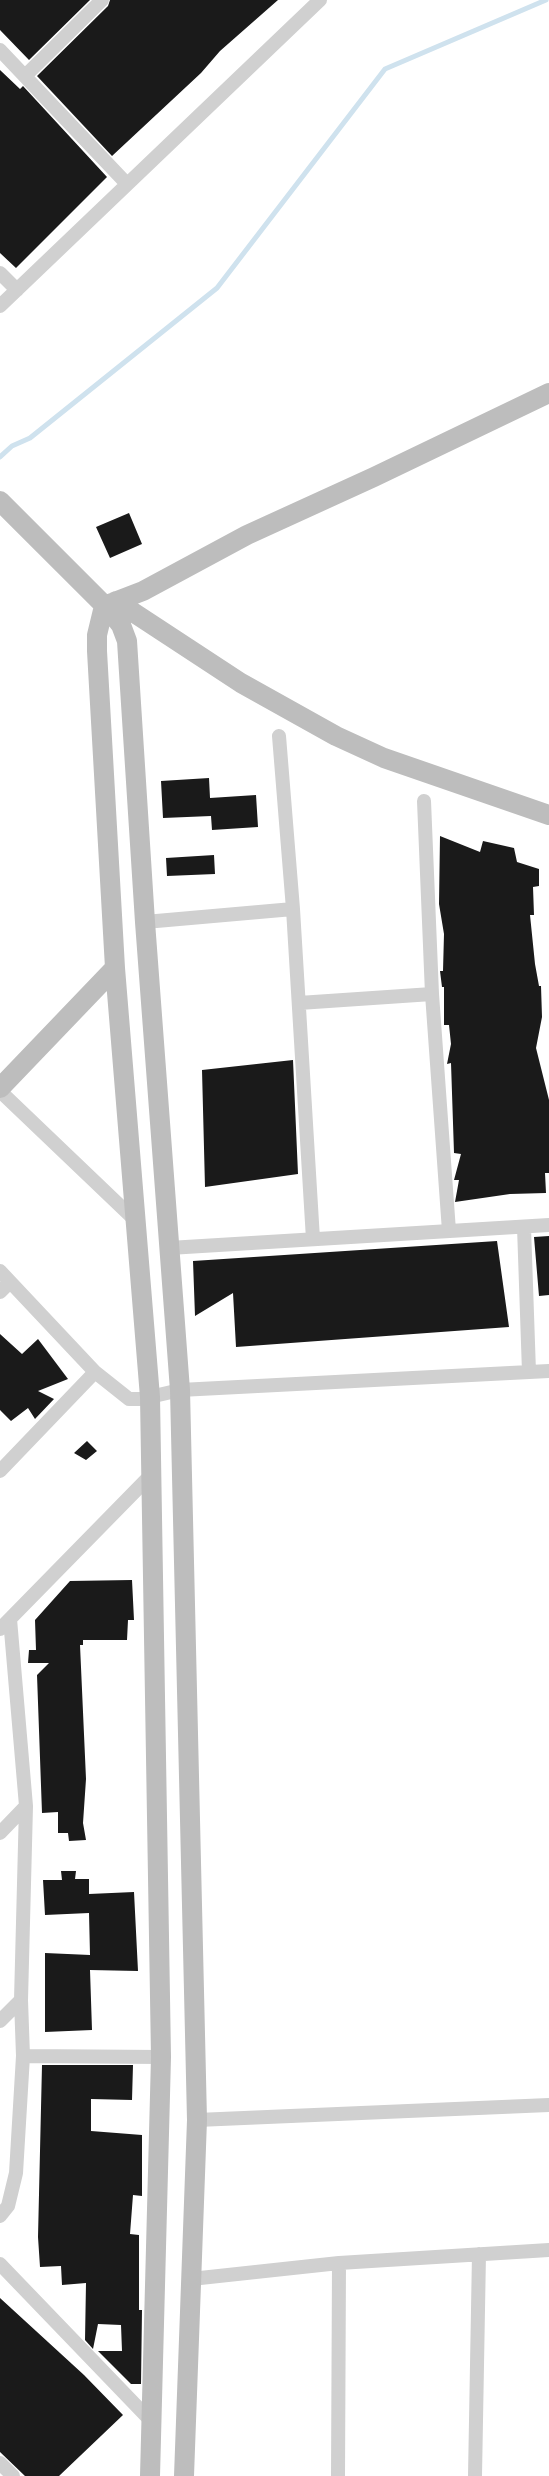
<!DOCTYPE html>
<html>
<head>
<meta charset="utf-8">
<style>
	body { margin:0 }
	canvas { display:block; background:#fff }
</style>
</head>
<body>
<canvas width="549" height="2476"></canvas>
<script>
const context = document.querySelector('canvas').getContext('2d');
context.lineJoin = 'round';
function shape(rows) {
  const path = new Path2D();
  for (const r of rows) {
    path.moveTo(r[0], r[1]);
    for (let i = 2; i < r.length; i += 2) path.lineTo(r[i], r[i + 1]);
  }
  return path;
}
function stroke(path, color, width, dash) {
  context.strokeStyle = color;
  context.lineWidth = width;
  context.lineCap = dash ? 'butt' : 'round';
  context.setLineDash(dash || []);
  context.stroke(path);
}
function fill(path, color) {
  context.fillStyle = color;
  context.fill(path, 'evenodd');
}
const stream = shape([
	[0,457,12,446,30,438,217,288,385,69,546,0]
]);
const building = shape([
	[0,0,90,0,29,60,0,30],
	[110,0,278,0,220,51,201,73,112,156,37,76,108,6],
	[0,70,20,89,23,86,107,177,16,268,0,253],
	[129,513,142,544,110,558,96,527],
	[209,778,210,798,256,795,258,827,212,830,211,816,163,818,161,781],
	[440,836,480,852,483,841,514,848,517,862,539,869,539,886,533,887,534,915,530,915,535,964,539,986,541,986,542,1017,536,1048,549,1100,549,1173,545,1173,546,1193,510,1194,455,1202,459,1180,454,1180,461,1154,454,1153,451,1063,447,1064,451,1044,449,1025,444,1025,444,987,442,987,440,971,443,971,444,934,439,904],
	[214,855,215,874,167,876,166,858],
	[293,1060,298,1174,205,1187,202,1070],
	[549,1236,549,1295,539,1296,534,1237],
	[497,1241,509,1327,236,1347,233,1293,195,1316,193,1261],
	[0,1334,22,1354,38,1339,68,1379,38,1391,54,1399,35,1419,28,1408,11,1421,0,1410],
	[87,1441,97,1451,86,1460,74,1453],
	[132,1580,134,1620,128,1620,127,1640,83,1640,83,1645,80,1645,86,1779,83,1823,86,1840,69,1841,68,1833,58,1833,58,1812,42,1813,37,1675,49,1663,28,1663,29,1650,36,1650,35,1620,70,1581],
	[61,1871,76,1871,75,1879,89,1879,89,1894,134,1892,138,1971,90,1970,92,2030,45,2032,45,1953,90,1955,89,1913,45,1915,43,1880,62,1880],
	[42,2065,133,2065,132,2100,91,2099,91,2131,142,2135,142,2196,133,2195,130,2234,139,2235,139,2310,142,2310,141,2384,131,2384,98,2351,122,2351,121,2325,98,2324,93,2349,85,2340,86,2283,62,2285,61,2266,40,2267,38,2237],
	[0,2298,84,2375,123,2415,59,2476,25,2476,0,2452]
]);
const street = shape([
	[0,50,127,184],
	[25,76,102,0],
	[0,273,17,290],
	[0,306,320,0],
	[279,736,293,909,313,1239],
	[424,801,432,994,449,1231],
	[145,922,293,909],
	[299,1003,432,994],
	[0,1091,136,1221],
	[524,1227,529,1372],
	[169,1248,549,1225],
	[0,1271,95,1372,129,1399,141,1399,180,1390,549,1371],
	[0,1292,10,1282],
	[0,1471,95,1372],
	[0,1629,151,1475],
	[0,1833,26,1806],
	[0,2021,21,2000],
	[23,2056,161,2057],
	[197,2120,549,2105],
	[0,2216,8,2206,16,2173,23,2056,21,2000,26,1806,10,1619],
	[0,2264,151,2421],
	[191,2279,339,2263,549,2250],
	[0,2463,13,2476],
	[338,2476,339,2263],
	[475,2476,479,2254]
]);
const secondary = shape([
	[0,501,110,611,121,625,127,641,145,922,180,1390,197,2120,184,2476],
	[116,601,241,683,336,736,384,758,549,815],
	[104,606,97,635,97,651,115,968,150,1397,161,2057,150,2476],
	[104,606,143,591,247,535,374,477,549,393],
	[0,1088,115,968]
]);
stroke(stream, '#cfe2ee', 5);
fill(building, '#1a1a1a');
stroke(street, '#d0d0d0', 14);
stroke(secondary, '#bdbdbd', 20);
</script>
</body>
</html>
